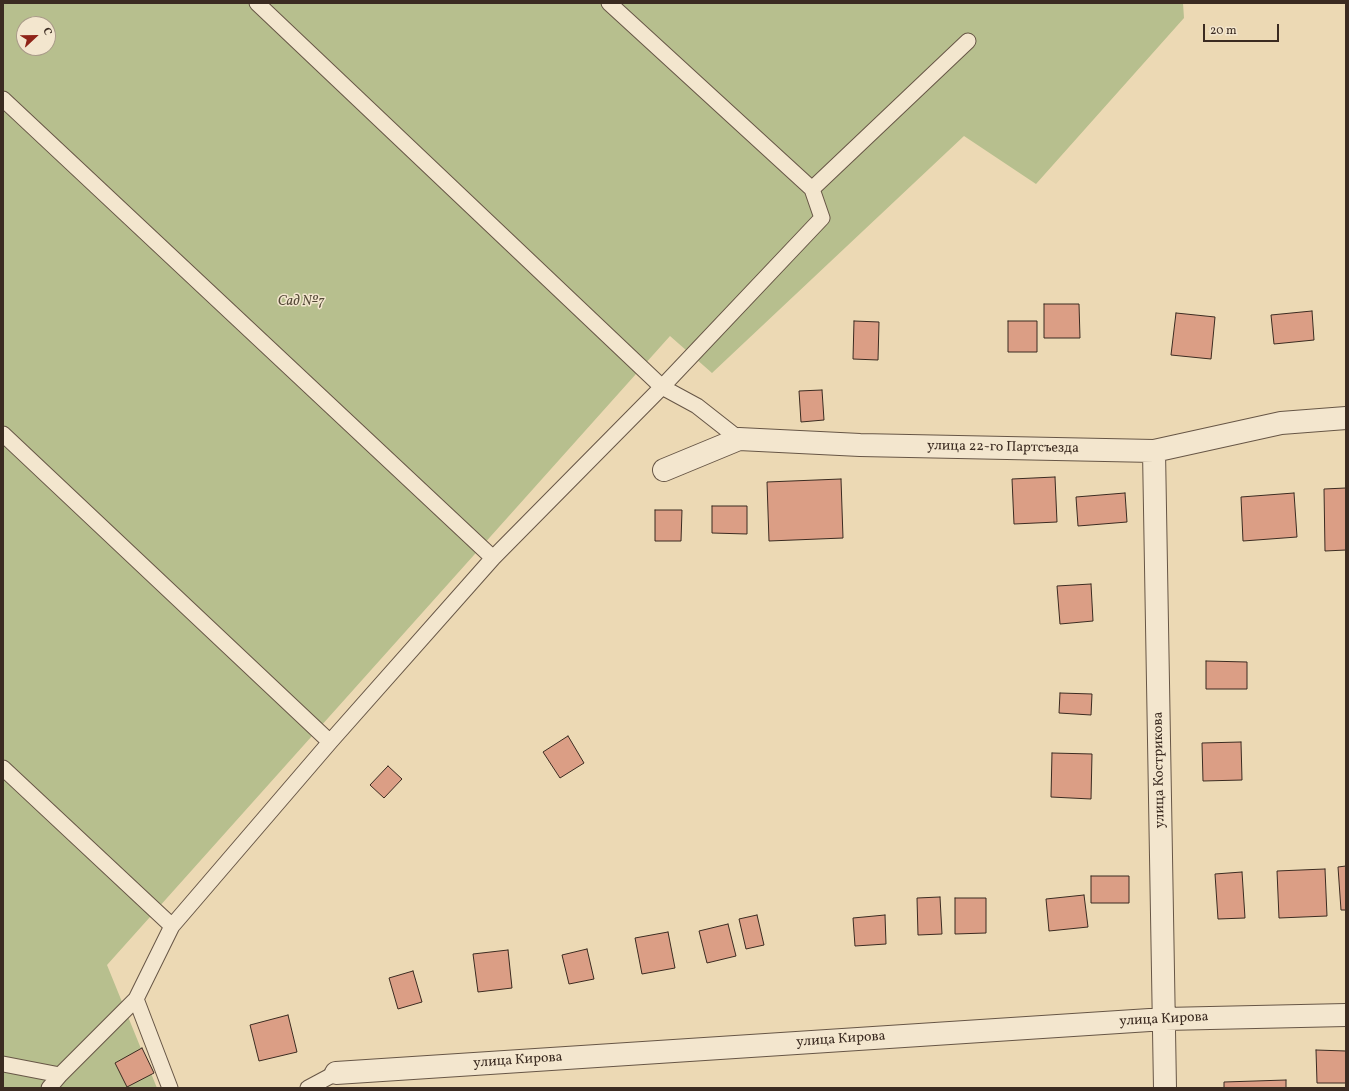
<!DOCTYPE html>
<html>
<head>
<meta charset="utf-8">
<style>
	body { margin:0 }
	#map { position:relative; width:1349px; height:1091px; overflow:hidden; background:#ecd9b4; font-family:Vollkorn,serif }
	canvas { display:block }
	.frame { position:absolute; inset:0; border:4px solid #3b2b21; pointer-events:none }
	.north { position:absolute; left:16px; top:16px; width:40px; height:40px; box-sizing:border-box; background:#f3e6ce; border:1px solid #a99b89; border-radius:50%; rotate:68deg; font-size:11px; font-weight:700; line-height:16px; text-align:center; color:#3b2b21 }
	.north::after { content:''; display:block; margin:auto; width:14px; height:18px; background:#8f2418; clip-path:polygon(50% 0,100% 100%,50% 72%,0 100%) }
	.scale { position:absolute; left:1203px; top:24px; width:76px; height:18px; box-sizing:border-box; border:2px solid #3b2b21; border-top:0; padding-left:5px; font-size:12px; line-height:14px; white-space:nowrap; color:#3b2b21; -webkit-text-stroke:3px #f3e6ce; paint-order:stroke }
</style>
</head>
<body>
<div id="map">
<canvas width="1349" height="1091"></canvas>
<div class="frame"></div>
<div class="north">С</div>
<div class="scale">20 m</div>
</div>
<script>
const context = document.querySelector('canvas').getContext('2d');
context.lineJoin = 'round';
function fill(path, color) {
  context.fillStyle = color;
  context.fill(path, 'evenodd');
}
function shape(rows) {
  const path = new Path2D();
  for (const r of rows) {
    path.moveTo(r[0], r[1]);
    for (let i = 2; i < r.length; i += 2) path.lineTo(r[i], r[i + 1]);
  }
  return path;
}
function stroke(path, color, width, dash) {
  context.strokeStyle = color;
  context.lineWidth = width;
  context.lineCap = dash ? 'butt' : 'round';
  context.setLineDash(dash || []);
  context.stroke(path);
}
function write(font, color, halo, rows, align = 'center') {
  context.font = font + ' Vollkorn,serif';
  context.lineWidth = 3;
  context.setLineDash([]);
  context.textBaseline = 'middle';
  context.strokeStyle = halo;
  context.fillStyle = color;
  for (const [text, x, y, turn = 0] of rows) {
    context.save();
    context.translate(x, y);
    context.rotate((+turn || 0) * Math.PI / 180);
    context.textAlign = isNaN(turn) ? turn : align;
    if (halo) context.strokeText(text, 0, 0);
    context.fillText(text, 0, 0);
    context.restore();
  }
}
const green = shape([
	[3,3,1183,3,1184,18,1036,184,964,136,712,373,670,336,107,965,157,1088,3,1088],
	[24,24,48,24,48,48,24,48]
]);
const building = shape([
	[1044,304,1079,304,1080,338,1044,338,1044,304],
	[1312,311,1314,340,1274,344,1271,315,1312,311],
	[1176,313,1215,317,1211,359,1171,355,1176,313],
	[854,321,879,322,878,360,853,359,854,321],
	[1008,321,1037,321,1037,352,1008,352,1008,321],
	[822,390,824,420,801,422,799,391,822,390],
	[1055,477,1057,522,1014,524,1012,479,1055,477],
	[841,479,843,538,769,541,767,482,841,479],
	[1346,488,1346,550,1325,551,1324,489,1346,488],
	[1125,493,1127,522,1078,526,1076,497,1125,493],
	[1294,493,1297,537,1243,541,1241,497,1294,493],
	[712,506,747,506,747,534,712,533,712,506],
	[655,510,682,510,681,541,655,541,655,510],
	[1091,584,1093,621,1060,624,1057,586,1091,584],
	[1206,661,1247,662,1247,689,1206,689,1206,661],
	[1060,693,1092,694,1091,715,1059,713,1060,693],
	[568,736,584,763,560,778,543,752,568,736],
	[1241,742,1242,780,1203,781,1202,743,1241,742],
	[1052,753,1092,754,1091,799,1051,797,1052,753],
	[388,766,402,779,384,798,370,785,388,766],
	[1346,866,1346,910,1341,910,1338,867,1346,866],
	[1325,869,1327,916,1279,918,1277,871,1325,869],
	[1242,872,1245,918,1218,919,1215,874,1242,872],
	[1091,876,1129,876,1129,903,1091,903,1091,876],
	[1084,895,1088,927,1049,931,1046,899,1084,895],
	[940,897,942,934,918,935,917,898,940,897],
	[955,898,986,898,986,933,955,934,955,898],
	[757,915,764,945,746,949,739,919,757,915],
	[885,915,886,944,855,946,853,918,885,915],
	[728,924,736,956,707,963,699,931,728,924],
	[668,932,675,968,642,974,635,938,668,932],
	[587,949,594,979,569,984,562,955,587,949],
	[508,950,512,988,478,992,473,954,508,950],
	[413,971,422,1002,398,1009,389,978,413,971],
	[288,1015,297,1052,259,1061,250,1025,288,1015],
	[142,1048,154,1073,127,1087,115,1063,142,1048],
	[1316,1050,1346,1051,1346,1083,1317,1083,1316,1050],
	[1286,1080,1286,1088,1224,1088,1224,1082,1286,1080]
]);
const lane = shape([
	[257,3,662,387,697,406,739,439],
	[609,3,812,189],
	[3,99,493,558],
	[3,434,330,742],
	[3,768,172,926],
	[136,999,170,1088],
	[3,1064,60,1075],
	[49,1088,60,1075,136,999,172,926,330,742,493,558,662,387,822,218,812,189,968,41],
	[308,1088,336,1073]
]);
const street = shape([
	[1154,451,1165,1088],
	[664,470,739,439,860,445,1154,451,1281,423,1346,418],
	[336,1073,1165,1019,1346,1015]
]);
const parkNames = [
	["Сад №7",301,302]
];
const streetNames = [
	["улица 22-го Партсъезда",1003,448,1],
	["улица Кострикова",1160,770,-91],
	["улица Кирова",1164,1020,-3],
	["улица Кирова",841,1040,-4],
	["улица Кирова",518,1061,-4]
];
fill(green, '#b7bf8e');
fill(building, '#db9e85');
stroke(building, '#3b2b21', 1);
stroke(lane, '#675646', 17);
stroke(street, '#675646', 24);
stroke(lane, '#f3e6ce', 15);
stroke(street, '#f3e6ce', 22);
write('italic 14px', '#544937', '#f3e6ce', parkNames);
write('14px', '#3b2b21', '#f3e6ce', streetNames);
</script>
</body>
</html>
